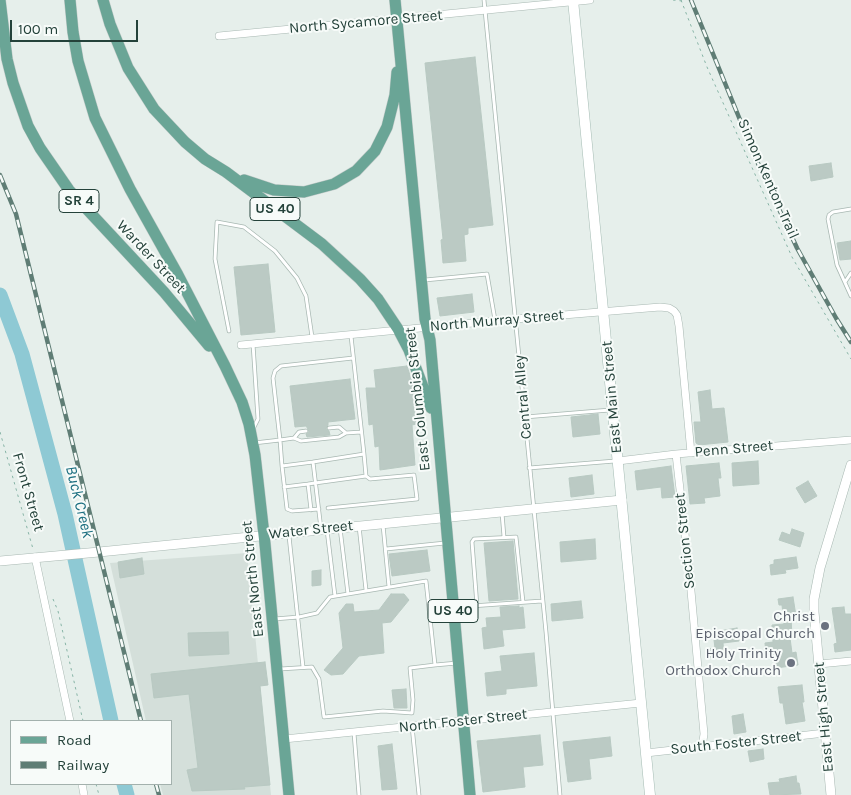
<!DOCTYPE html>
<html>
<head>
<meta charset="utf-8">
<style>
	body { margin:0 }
	#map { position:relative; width:851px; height:795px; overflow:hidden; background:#e6efeb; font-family:Karla,sans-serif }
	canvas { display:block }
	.legend { position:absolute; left:10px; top:720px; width:162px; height:65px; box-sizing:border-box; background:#f7fbf9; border:1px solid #a3b1ad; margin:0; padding:6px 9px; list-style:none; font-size:15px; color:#24423a }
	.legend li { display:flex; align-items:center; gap:10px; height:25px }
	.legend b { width:25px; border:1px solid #a3b1ad }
	.scale { position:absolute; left:10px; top:20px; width:128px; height:22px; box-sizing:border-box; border:2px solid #24423a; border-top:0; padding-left:6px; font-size:15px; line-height:18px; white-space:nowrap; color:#24423a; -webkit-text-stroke:4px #f7fbf9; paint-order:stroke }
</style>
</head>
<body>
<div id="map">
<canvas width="851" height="795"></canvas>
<ul class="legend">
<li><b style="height:6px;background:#6aa596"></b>Road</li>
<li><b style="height:6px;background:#5f7d75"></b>Railway</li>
</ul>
<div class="scale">100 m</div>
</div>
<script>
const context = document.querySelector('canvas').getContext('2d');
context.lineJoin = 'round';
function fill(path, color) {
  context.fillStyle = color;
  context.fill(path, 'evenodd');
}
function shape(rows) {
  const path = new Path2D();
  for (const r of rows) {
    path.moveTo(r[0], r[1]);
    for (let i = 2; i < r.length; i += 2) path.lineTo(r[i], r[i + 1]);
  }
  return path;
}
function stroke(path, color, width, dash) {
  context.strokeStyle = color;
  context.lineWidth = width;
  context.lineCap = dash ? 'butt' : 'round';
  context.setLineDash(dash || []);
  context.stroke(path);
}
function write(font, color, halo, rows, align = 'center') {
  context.font = font + ' Karla,sans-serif';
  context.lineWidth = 4;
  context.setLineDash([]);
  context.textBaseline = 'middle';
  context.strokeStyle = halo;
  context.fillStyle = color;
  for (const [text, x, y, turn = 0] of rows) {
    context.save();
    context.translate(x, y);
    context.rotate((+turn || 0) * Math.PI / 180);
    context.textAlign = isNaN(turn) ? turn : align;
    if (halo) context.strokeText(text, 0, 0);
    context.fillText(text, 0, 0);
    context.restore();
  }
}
const built = shape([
	[247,553,271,795,163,795,160,784,171,784,171,721,146,721,110,563]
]);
const river = shape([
	[0,295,22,354,65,514,111,721],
	[124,784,127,795]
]);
const building = shape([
	[475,57,493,225,468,228,468,234,464,235,466,261,443,263,441,240,443,239,425,63,475,57],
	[831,163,833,177,811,181,809,166,831,163],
	[851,241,851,259,840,260,837,243,851,241],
	[268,264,275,332,241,335,234,267,268,264],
	[472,294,474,312,440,316,437,298,472,294],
	[407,366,425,422,412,425,415,465,380,470,379,446,375,447,373,424,369,425,366,388,376,388,374,370,407,366],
	[350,379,355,419,328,422,328,425,326,429,329,431,330,435,307,437,306,434,309,432,308,429,306,426,295,427,290,386,350,379],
	[710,390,712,409,724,408,728,442,699,445,696,443,694,422,701,422,698,392,710,390],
	[598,414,600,434,573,437,571,417,598,414],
	[758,461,759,484,733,486,732,463,758,461],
	[719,463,721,478,718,478,720,496,704,498,705,503,690,504,686,466,719,463],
	[671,466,675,497,662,498,661,487,637,490,635,471,671,466],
	[592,475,594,494,571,497,569,478,592,475],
	[808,481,817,496,805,503,796,488,808,481],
	[792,529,804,533,800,547,779,540,782,532,790,535,792,529],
	[595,539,596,559,561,562,560,542,595,539],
	[513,541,518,599,489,601,484,543,513,541],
	[427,550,430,571,392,576,389,554,427,550],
	[796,557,798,568,785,570,786,573,771,575,770,565,774,564,774,560,796,557],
	[142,558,144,574,120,578,118,562,142,558],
	[321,570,321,585,312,586,312,571,321,570],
	[391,594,404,594,409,600,391,622,382,623,384,653,359,656,343,674,331,675,324,670,343,648,339,613,346,604,353,604,354,612,379,610,391,594],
	[793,597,796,616,791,617,792,637,790,638,792,653,796,652,798,665,776,668,774,654,766,655,765,643,773,642,772,625,784,624,782,605,779,605,778,599,793,597],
	[581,601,583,618,552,621,551,604,581,601],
	[519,606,519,608,523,607,525,628,502,630,504,646,484,649,482,628,487,627,486,618,501,617,500,607,519,606],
	[844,607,845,614,851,614,851,650,835,652,834,644,837,643,832,608,844,607],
	[737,628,739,641,723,643,724,655,707,658,706,649,715,648,713,632,737,628],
	[228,632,229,654,189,656,188,633,228,632],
	[534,653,537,686,506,689,506,694,487,696,485,673,502,671,500,656,534,653],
	[265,662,268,685,260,686,270,785,244,787,245,789,192,791,187,770,198,768,189,694,154,698,151,674,265,662],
	[802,685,804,702,802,702,805,721,786,724,783,703,780,703,778,687,802,685],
	[406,689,407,708,394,708,392,690,406,689],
	[743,714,746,732,734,734,732,716,743,714],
	[540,735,543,765,523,767,525,787,483,792,477,741,540,735],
	[610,737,612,756,589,759,591,779,568,782,563,742,610,737],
	[392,744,397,789,382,790,378,746,392,744],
	[763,749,764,759,750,762,748,751,763,749],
	[796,776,797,783,799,783,801,794,770,795,768,783,780,782,779,779,796,776]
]);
const path = shape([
	[673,0,682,1],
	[681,0,707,67,792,257,851,359],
	[0,432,33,549],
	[53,599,58,611,83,721],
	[96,784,99,795]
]);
const service = shape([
	[484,0,546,632,560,795],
	[851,209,833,212,829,215,828,219,837,265,851,296],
	[425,280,487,274,495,320],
	[845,282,851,273],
	[229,331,215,259,217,222,244,227,275,251,297,278,306,296,312,337],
	[253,344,258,419,254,427],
	[525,417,610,410],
	[329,428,339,427,346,433],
	[306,431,299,432,294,438,280,440,273,378,275,371,281,366,353,358],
	[294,438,301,441,339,437,346,433,361,432],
	[254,443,280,440,282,466,313,462],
	[282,466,287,509,292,511,319,509],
	[529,468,615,461],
	[284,487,308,484],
	[328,508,417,499,414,475,370,479,366,476,364,454],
	[311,510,308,484,366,476],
	[502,513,504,537],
	[383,525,389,587],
	[359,526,366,590],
	[340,528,348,594],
	[321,529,313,462,364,454,351,336],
	[327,530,335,596],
	[289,536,303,667],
	[386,549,445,543],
	[477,606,472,542,474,539,516,537,523,602],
	[457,607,542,601],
	[429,610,451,608],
	[274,619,299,617,317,613,330,597,426,581,435,665,410,668,413,700,412,713,383,711,324,717,319,679,312,667,280,669],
	[435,665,457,663],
	[412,726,419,795],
	[354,733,359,795]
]);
const minor = shape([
	[219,36,590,0],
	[241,345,515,319,660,307,669,308,674,311,677,315,679,326,691,453],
	[676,454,689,569,704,734,702,747],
	[618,461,676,454,851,440],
	[35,557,70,721],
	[819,664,851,661],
	[284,739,641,703],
	[646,753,825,733],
	[82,784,84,795]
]);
const tertiary = shape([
	[0,561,99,552,622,500],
	[831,795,814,612,814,599,820,568,851,465]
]);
const secondary = shape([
	[573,0,650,795]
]);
const primary = shape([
	[0,0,7,59,13,83,28,126,40,148,69,190,164,292,209,346],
	[70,0,73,32,78,61,95,118,130,189,178,275,225,366,242,402,249,424,255,455,265,544,289,795],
	[103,0,110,24,128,68,154,109,185,142,205,159,226,172,322,244,360,279,378,299,398,329,409,350,431,408],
	[395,0,425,319,430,340,470,795],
	[244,180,274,190,304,192,334,184,356,171,375,151,387,127,395,95,397,72]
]);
const rail = shape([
	[691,0,756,159,797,248,836,318,851,342],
	[0,175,16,214,141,721],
	[156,784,159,795]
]);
const markers = [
	[825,626,5,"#6b7280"],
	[791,663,5,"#6b7280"]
];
const shields = [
	[79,201,40],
	[275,209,50],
	[453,611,50]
];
const shieldNames = [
	["SR 4",79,201],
	["US 40",275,209],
	["US 40",453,611]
];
const streetNames = [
	["North Sycamore Street",366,22,-5],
	["Simon Kenton Trail",768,179,66],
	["Warder Street",151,257,47],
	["North Murray Street",497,321,-5],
	["Central Alley",523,397,-95],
	["East Main Street",612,397,-95],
	["East Columbia Street",418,399,-96],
	["Penn Street",734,449,-5],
	["Front Street",28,492,74],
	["Water Street",311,530,-6],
	["Section Street",685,541,-96],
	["East North Street",253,579,-96],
	["East High Street",824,717,-95],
	["North Foster Street",463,721,-6],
	["South Foster Street",736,743,-6]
];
const worshipNames = [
	["Christ",815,617],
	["Episcopal Church",815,634],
	["Holy Trinity",781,654],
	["Orthodox Church",781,671]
];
const waterNames = [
	["Buck Creek",79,502,76]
];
fill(built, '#d4dfda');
stroke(river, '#8ec9d4', 15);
fill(building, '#bbcac4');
stroke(building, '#b8c9c2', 1);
stroke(service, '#a8b8b2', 4.5);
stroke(minor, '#a8b8b2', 8);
stroke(tertiary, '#a8b8b2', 10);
stroke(secondary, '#a4bbb3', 11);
stroke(primary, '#c2cac8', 12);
stroke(path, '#86b3a5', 1, [2.5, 4]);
stroke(service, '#fff', 3);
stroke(minor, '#fff', 7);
stroke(tertiary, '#fff', 9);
stroke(secondary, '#fff', 10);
stroke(primary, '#6aa596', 11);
stroke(rail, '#5f7d75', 4.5);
stroke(rail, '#f7fbf9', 2.5, [8]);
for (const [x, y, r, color] of markers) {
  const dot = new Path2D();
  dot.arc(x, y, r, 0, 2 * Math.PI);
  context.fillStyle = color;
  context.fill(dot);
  stroke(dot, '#f7fbf9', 2);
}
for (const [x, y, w] of shields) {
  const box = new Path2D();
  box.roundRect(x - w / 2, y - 11.5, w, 23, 4);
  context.fillStyle = '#f7fbf9';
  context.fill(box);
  stroke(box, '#24423a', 1);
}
write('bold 14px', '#24423a', null, shieldNames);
write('15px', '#24423a', '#f7fbf9', streetNames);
write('15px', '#5b616d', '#f7fbf9', worshipNames, 'right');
write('italic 16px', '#1c6f80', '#f7fbf9', waterNames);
</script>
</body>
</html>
